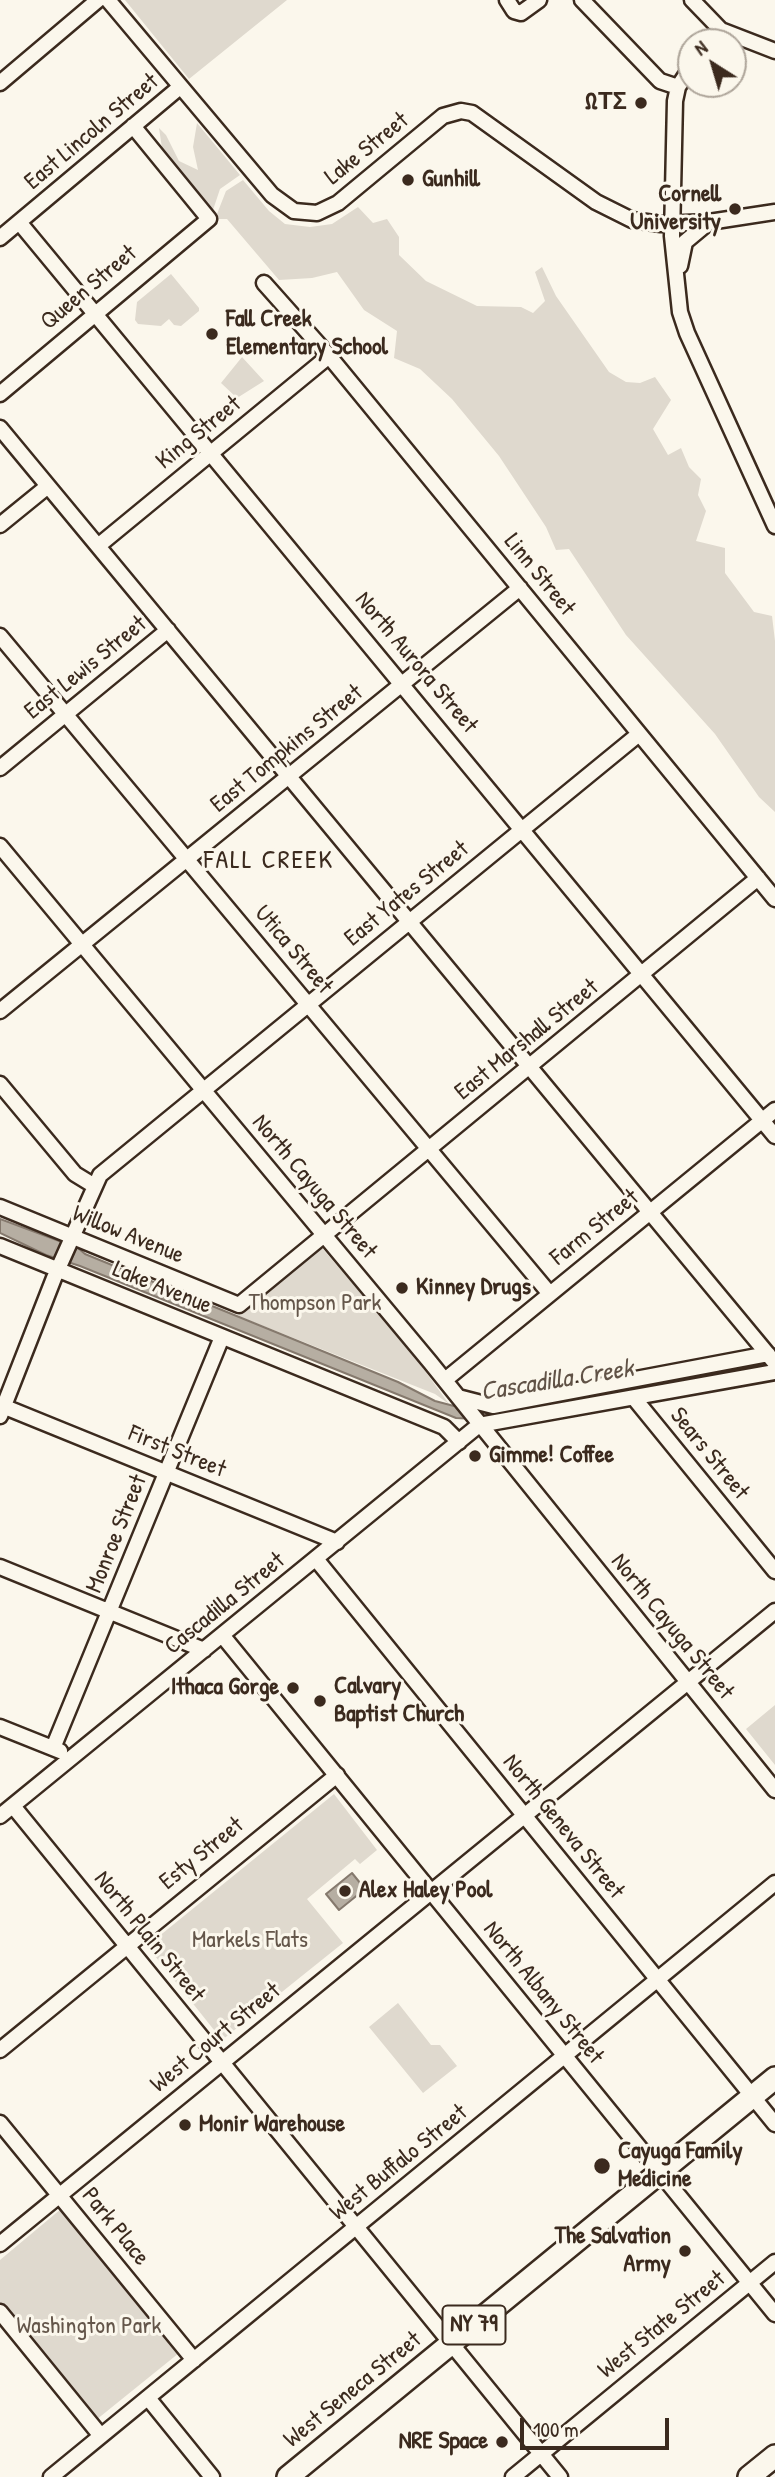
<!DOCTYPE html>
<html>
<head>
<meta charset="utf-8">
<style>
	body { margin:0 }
	#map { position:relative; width:775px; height:2477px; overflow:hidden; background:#fbf7ec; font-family:"Patrick Hand",sans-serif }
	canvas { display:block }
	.north { position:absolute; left:677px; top:28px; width:70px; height:70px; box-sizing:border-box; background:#fbf7ec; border:2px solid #aea59a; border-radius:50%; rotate:323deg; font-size:19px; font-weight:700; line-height:28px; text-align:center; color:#3b2a1e }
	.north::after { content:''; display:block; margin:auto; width:24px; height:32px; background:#3b2a1e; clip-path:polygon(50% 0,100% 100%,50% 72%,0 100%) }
	.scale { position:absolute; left:520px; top:2418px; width:149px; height:32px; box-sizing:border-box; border:4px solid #3b2a1e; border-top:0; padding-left:9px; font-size:21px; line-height:24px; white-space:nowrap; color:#3b2a1e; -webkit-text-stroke:5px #fbf7ec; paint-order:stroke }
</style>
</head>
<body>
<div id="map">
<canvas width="775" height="2477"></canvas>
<div class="north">N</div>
<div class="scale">100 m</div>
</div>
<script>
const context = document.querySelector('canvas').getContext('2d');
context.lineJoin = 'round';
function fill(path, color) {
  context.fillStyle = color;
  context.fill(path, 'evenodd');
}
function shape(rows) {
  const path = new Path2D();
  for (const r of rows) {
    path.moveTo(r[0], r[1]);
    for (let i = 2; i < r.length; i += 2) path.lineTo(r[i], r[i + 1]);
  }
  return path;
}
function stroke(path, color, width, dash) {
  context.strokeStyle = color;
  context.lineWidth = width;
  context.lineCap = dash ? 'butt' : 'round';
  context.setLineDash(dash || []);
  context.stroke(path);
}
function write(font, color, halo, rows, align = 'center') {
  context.font = font + ' "Patrick Hand",sans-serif';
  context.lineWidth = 6;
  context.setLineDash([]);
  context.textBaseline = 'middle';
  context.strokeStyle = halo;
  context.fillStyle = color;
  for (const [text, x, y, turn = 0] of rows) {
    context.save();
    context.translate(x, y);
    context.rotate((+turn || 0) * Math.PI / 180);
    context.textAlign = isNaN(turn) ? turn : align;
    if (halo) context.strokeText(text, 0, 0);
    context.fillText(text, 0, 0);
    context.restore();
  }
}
const green = shape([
	[125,0,287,0,189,79],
	[197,123,240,175,220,189,212,213,162,148,159,128,166,135,179,161,198,170,193,147],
	[243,180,269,211,285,224,310,227,332,224,358,207,373,223,387,219,399,237,399,255,426,281,477,306,521,307,533,313,545,301,535,272,542,267,556,296,609,372,626,382,640,383,655,377,671,400,653,429,668,455,681,448,689,467,701,479,698,495,706,511,696,541,725,548,725,573,754,612,772,616,775,641,775,812,759,797,715,734,626,635,569,549,556,550,546,527,499,456,452,399,420,369,394,358,397,331,364,310,337,272,312,278,279,280,227,219,215,219,226,191],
	[171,274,199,308,199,311,181,326,174,325,169,319,161,326,138,324,135,320,137,302],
	[242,357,264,381,237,398,221,383],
	[322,1248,412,1353,449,1404,435,1394,238,1316],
	[775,1705,775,1765,746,1729],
	[334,1794,377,1850,360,1864,355,1859,307,1899,343,1943,222,2040,147,1946],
	[398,2003,431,2045,440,2045,457,2066,423,2093,369,2027],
	[61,2209,179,2353,96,2420,0,2302,0,2260]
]);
const water = shape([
	[0,1219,78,1248,85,1254,398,1382,435,1401,454,1406,492,1410,775,1356,775,1366,495,1420,456,1418,80,1266,46,1255,0,1233,0,1219],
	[352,1873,365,1889,339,1910,326,1894,352,1873]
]);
const minor = shape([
	[108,0,272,195,294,211,317,213,338,203,443,116,461,111,472,113,596,202,632,220,661,224,709,222,775,212],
	[507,0,514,11,521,13,539,0],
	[582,0,660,81,678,87],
	[692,0,721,30,775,51],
	[691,67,678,87,675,101,672,236,680,312,687,333,775,526],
	[0,83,98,0],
	[19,222,775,1136],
	[0,238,180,87],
	[680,266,685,242,709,222],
	[264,283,329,356,775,899],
	[0,394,209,219,133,126],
	[0,428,775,1363],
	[0,525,48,486],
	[98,546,329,356],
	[0,636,550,1294],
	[0,768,168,630],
	[0,846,430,1362,775,1790],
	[0,1011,520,588],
	[0,1084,75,1174,93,1185],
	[0,1207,239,1305,758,878],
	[0,1246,444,1427,459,1442],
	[445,1380,775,1110],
	[458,1397,493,1406,768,1354],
	[634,1398,775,1571],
	[0,1405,337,1542],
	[0,1416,54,1278,100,1175,639,734],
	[479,1425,775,1372],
	[316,1559,775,2124],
	[0,1567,204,1650],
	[222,1635,775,2314],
	[0,1727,60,1751],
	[53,1748,222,1337],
	[13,1806,560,2477],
	[0,1816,479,1425],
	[0,2050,337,1775],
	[0,2123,194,2360],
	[0,2244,775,1611],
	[0,2312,101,2436],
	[148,2398,212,2477],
	[51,2477,775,1883],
	[513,2477,775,2262]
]);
const highway = shape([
	[288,2477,775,2078],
	[749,2477,775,2456]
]);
const markers = [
	[641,103,7,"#3b2a1e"],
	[408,180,7,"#3b2a1e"],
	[735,209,7,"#3b2a1e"],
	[212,334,7,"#3b2a1e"],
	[402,1288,7,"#3b2a1e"],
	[475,1456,7,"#3b2a1e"],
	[293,1688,7,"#3b2a1e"],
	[320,1701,7,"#3b2a1e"],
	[345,1891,7,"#3b2a1e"],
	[185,2125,7,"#3b2a1e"],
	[602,2166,9,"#3b2a1e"],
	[685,2251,7,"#3b2a1e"],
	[502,2442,7,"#3b2a1e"]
];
const shields = [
	[474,2325,63]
];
const shieldNames = [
	["NY 79",474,2325]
];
const poiNames = [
	["ΩΤΣ",627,103,"right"],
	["Gunhill",422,180],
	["Cornell",721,195,"right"],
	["University",721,223,"right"],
	["Fall Creek",226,320],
	["Elementary School",226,348],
	["Kinney Drugs",416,1288],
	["Gimme! Coffee",489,1456],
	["Calvary",334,1687],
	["Baptist Church",334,1715],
	["Ithaca Gorge",279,1688,"right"],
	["Alex Haley Pool",359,1891],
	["Monir Warehouse",199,2125],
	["Cayuga Family",618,2152],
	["Medicine",618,2180],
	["The Salvation",671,2237,"right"],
	["Army",671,2265,"right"],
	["NRE Space",488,2442,"right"]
];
const streetNames = [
	["East Lincoln Street",92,132,-40],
	["Lake Street",367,149,-39],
	["Queen Street",89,288,-40],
	["King Street",199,433,-39],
	["Linn Street",539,575,51],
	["North Aurora Street",416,663,50],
	["East Lewis Street",86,668,-39],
	["East Tompkins Street",287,749,-39],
	["East Yates Street",407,894,-39],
	["Utica Street",293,950,50],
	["East Marshall Street",527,1040,-39],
	["North Cayuga Street",314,1187,50],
	["Farm Street",595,1228,-39],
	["Willow Avenue",128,1235,22],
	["Lake Avenue",162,1288,22],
	["First Street",177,1452,22],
	["Sears Street",709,1454,51],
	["Monroe Street",117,1534,-68],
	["Cascadilla Street",225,1604,-39],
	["North Cayuga Street",672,1627,51],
	["North Geneva Street",563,1827,51],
	["Esty Street",202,1854,-39],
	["North Plain Street",149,1937,51],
	["North Albany Street",543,1993,51],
	["West Court Street",216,2038,-39],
	["West Buffalo Street",399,2163,-39],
	["Park Place",115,2227,51],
	["West State Street",662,2325,-39],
	["West Seneca Street",353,2390,-39]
];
const parkNames = [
	["Thompson Park",315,1304],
	["Markels Flats",250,1941],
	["Washington Park",89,2327]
];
const neighbourhoodNames = [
	["FALL CREEK",269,861]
];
const waterNames = [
	["Cascadilla Creek",557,1381,-9]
];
fill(green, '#dfd9ce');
fill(water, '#b6aea2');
stroke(water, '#85796d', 2);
stroke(minor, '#3b2a1e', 19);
stroke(highway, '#3b2a1e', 26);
stroke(minor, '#fbf7ec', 14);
stroke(highway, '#fbf7ec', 21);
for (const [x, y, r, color] of markers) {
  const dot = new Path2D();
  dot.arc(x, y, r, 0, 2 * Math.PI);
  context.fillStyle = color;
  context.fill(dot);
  stroke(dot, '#fbf7ec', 2.5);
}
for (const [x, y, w] of shields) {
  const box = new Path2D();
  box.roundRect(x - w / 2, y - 19.5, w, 39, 5);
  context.fillStyle = '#fbf7ec';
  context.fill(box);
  stroke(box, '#3b2a1e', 2);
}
write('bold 23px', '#3b2a1e', null, shieldNames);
write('bold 24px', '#3b2a1e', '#fbf7ec', poiNames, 'left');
write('24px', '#3b2a1e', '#fbf7ec', streetNames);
write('24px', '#64564a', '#fbf7ec', parkNames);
context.letterSpacing = '2px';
write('26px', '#3b2a1e', '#fbf7ec', neighbourhoodNames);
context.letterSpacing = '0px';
write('italic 26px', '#605246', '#fbf7ec', waterNames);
</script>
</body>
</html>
